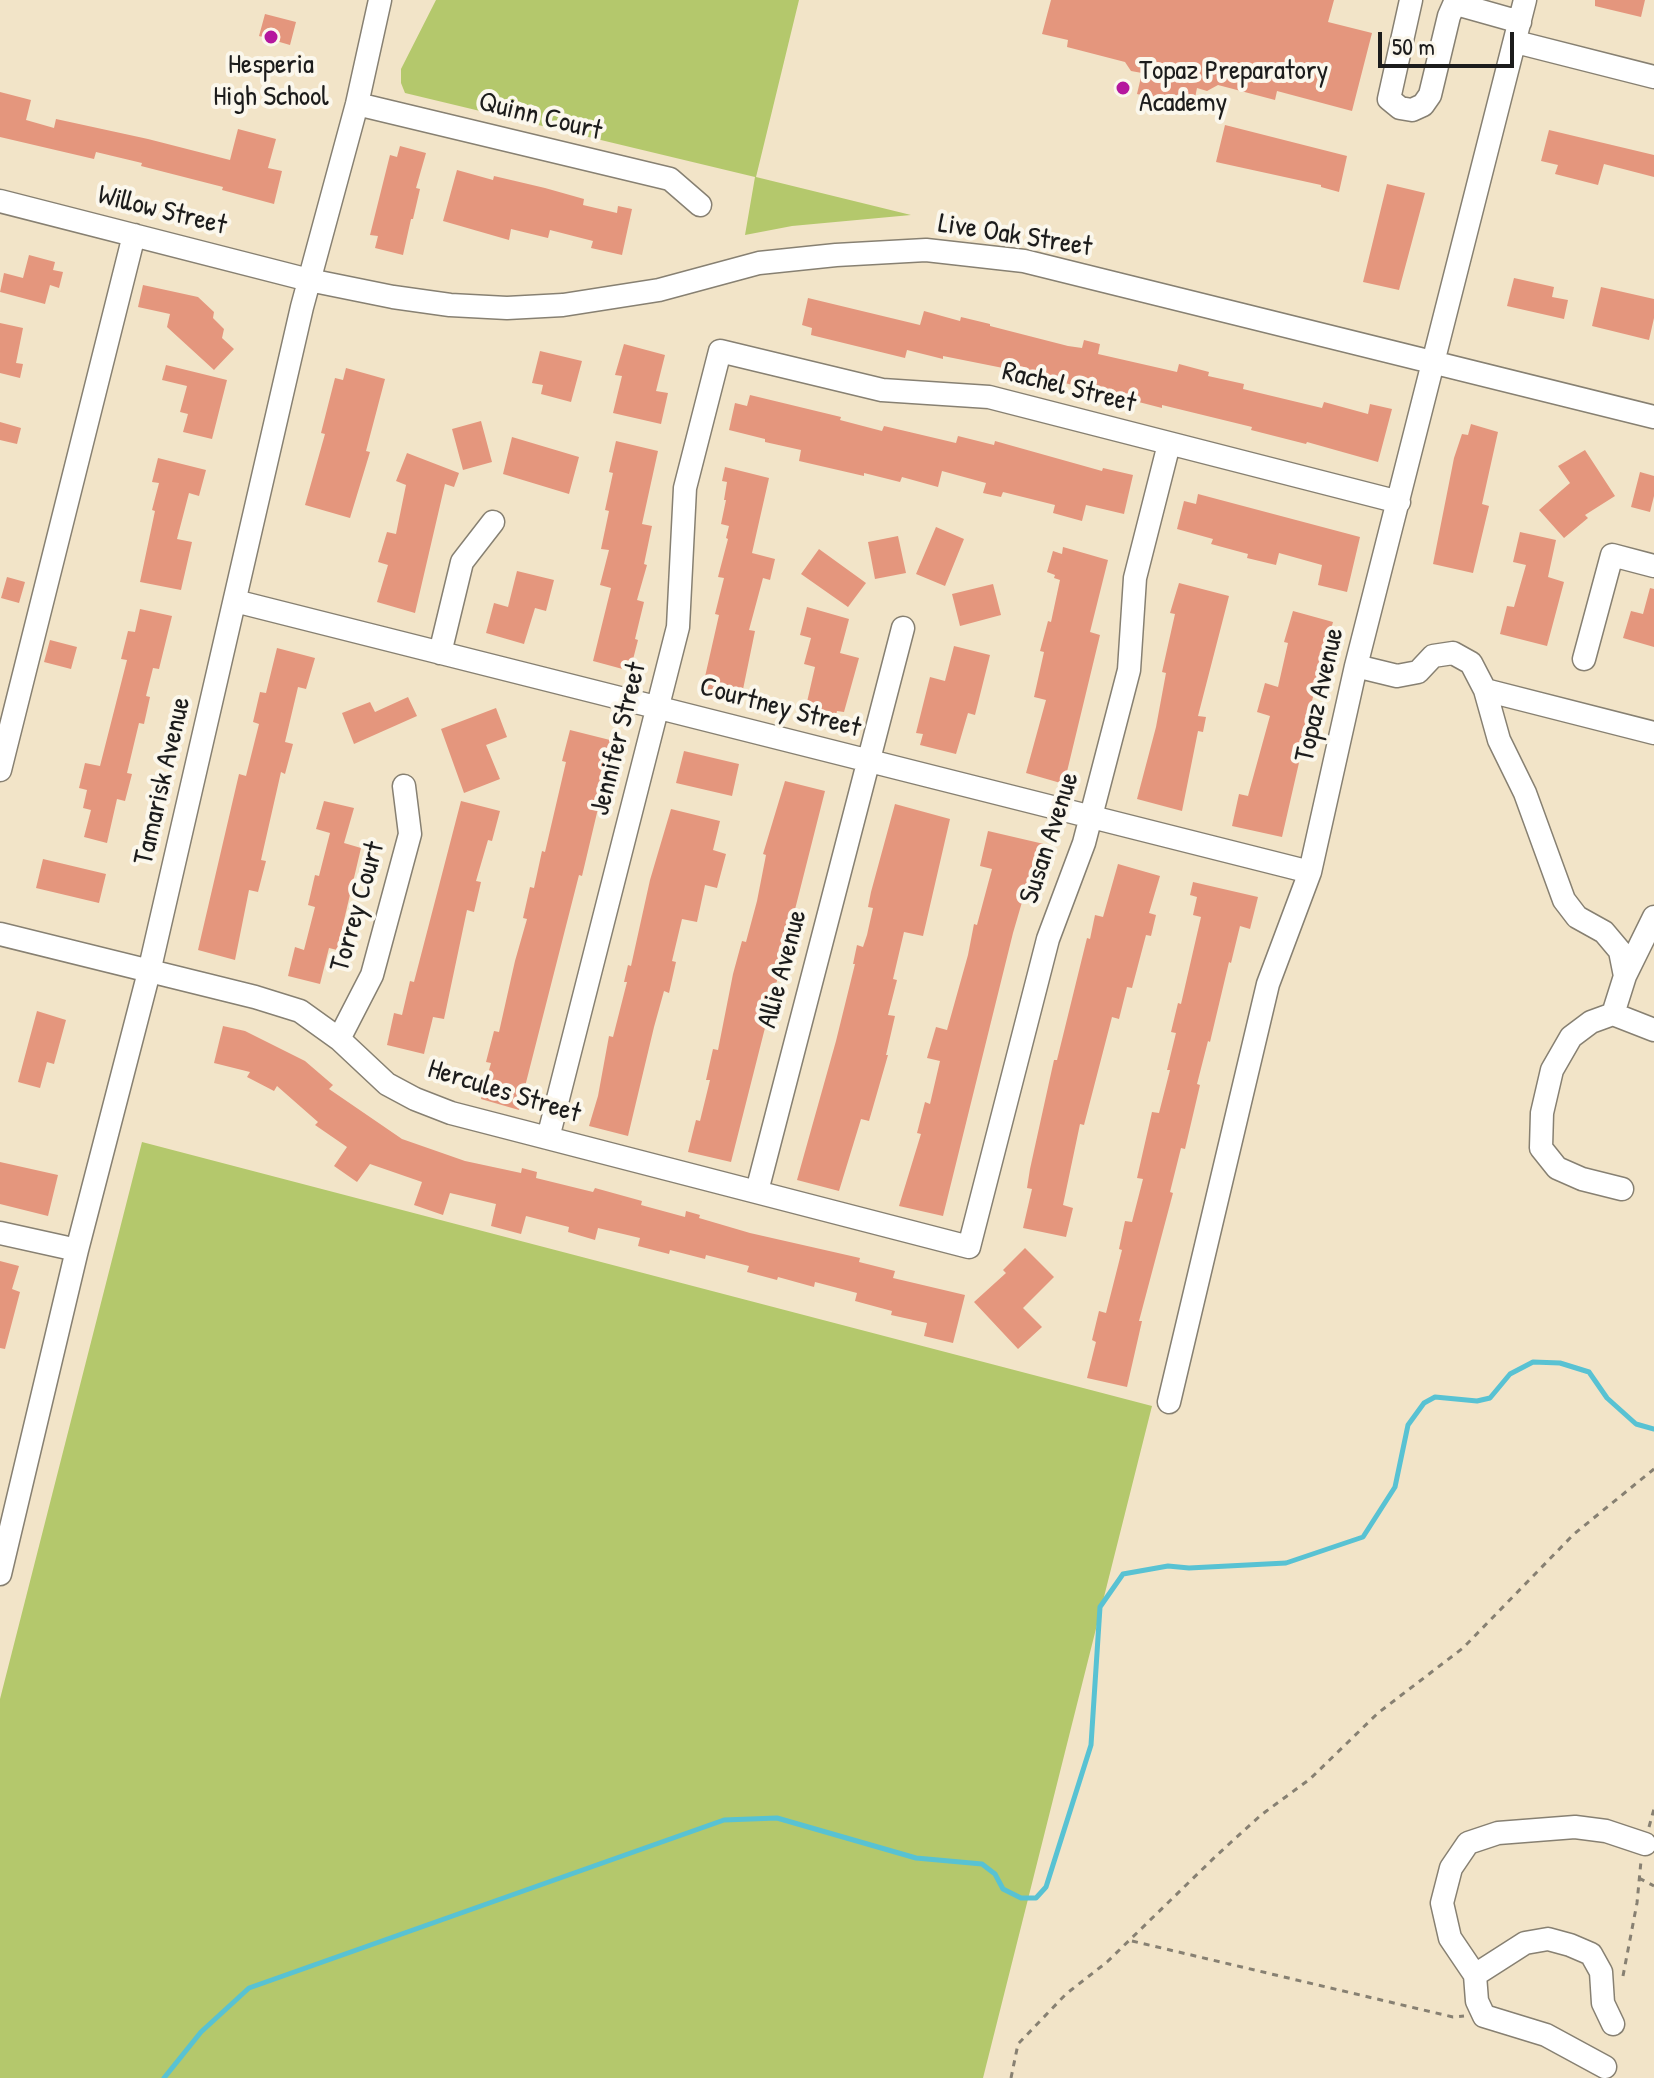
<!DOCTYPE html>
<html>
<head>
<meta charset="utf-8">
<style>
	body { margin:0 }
	#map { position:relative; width:1654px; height:2078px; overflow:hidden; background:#f2e4c8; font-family:"Patrick Hand",sans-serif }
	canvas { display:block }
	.scale { position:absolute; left:1378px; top:32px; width:136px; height:36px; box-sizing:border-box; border:4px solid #1c1c1c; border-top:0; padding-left:10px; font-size:24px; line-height:28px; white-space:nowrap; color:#1c1c1c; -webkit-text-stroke:6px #fbf7ec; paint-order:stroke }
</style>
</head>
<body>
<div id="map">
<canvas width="1654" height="2078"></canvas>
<div class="scale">50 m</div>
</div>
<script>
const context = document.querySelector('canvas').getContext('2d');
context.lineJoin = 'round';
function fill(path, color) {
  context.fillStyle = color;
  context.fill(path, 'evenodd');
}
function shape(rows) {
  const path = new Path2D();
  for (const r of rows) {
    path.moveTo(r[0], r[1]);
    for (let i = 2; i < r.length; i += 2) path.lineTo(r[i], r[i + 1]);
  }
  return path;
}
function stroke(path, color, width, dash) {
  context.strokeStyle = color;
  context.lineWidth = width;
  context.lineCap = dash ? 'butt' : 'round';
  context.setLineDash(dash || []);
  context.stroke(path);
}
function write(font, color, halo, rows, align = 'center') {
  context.font = font + ' "Patrick Hand",sans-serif';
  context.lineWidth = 8;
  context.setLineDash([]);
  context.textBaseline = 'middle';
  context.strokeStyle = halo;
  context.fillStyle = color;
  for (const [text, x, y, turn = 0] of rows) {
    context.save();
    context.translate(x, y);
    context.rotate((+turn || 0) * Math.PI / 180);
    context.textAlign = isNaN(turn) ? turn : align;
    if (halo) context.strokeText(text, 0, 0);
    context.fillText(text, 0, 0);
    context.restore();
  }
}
const green = shape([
	[436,0,799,0,756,177,911,215,792,226,745,235,755,177,405,93,401,83,401,69],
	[142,1142,1152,1406,983,2078,0,2078,0,1699]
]);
const stream = shape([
	[164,2078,201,2032,249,1988,724,1820,777,1818,916,1858,982,1864,995,1874,1003,1889,1021,1898,1036,1898,1046,1887,1091,1745,1100,1607,1123,1574,1168,1566,1189,1568,1286,1563,1363,1537,1395,1487,1408,1425,1424,1403,1435,1397,1477,1401,1490,1398,1510,1374,1533,1362,1560,1363,1589,1372,1607,1398,1636,1424,1654,1429]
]);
const building = shape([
	[1051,0,1334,0,1328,22,1372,33,1352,111,1277,91,1275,100,1218,85,1207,91,1197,88,1193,108,1137,94,1142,73,1131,71,1125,62,1067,47,1068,40,1042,34],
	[1595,0,1645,0,1641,17,1595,6],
	[265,14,296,22,290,45,259,36],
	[0,92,31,100,26,120,54,128,56,119,148,139,230,160,238,129,276,139,268,168,282,171,274,204,222,190,223,187,141,166,142,163,96,152,94,159,0,137],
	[1225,125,1347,156,1339,192,1321,187,1321,185,1216,162],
	[1549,130,1654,155,1654,177,1604,164,1598,185,1555,174,1558,165,1541,161],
	[400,146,426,153,416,188,420,189,413,219,411,219,403,255,375,248,378,236,370,235,390,155,397,157],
	[457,170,493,180,494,176,545,188,584,199,583,205,617,213,618,206,632,209,622,255,591,248,593,241,550,230,548,238,511,229,509,240,443,221],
	[1387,184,1425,193,1399,290,1363,282],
	[29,255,55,262,53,270,63,272,59,288,50,285,45,304,0,292,4,273,23,278],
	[1514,278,1554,287,1552,297,1568,300,1564,319,1507,306],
	[143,285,198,297,214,312,213,318,224,329,222,338,234,349,214,370,167,327,170,314,138,307],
	[1601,287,1654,299,1654,318,1649,340,1592,326],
	[808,298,920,325,924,311,960,321,961,317,990,324,990,326,1068,346,1082,348,1084,340,1100,344,1098,354,1177,372,1179,364,1209,372,1208,376,1244,384,1243,389,1322,408,1324,402,1368,414,1370,404,1392,409,1378,462,1307,442,1306,444,1251,430,1252,427,1162,405,1162,408,1018,371,943,356,943,359,907,350,905,358,811,335,812,328,802,325],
	[0,323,23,328,16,363,23,364,20,378,0,373],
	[624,344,665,355,656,391,668,393,661,424,613,413,622,376,615,375],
	[540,351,582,361,571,402,541,394,543,385,532,383],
	[166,365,227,380,212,439,183,432,188,414,180,412,187,386,162,380],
	[346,368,385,379,366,451,370,452,350,518,305,505,325,434,321,433,335,378,343,380],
	[750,395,841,417,840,420,882,431,884,426,956,443,958,436,994,445,995,441,1102,471,1103,468,1133,475,1124,514,1086,505,1082,521,1053,513,1055,505,1003,492,1001,497,983,493,986,483,942,471,938,487,902,477,900,482,864,473,864,476,799,461,801,450,765,442,765,439,729,430,735,403,747,406],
	[481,421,492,462,463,470,452,429],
	[0,422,21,428,17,444,0,440],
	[1471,424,1498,432,1482,504,1489,506,1473,573,1433,564,1454,458,1462,434,1468,435],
	[512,437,579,457,569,494,503,474],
	[616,441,658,451,642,524,652,526,644,564,647,565,637,600,644,602,635,639,638,640,630,671,593,661,611,588,600,585,609,550,601,549,609,511,605,510,613,473,609,472],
	[1585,450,1615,496,1585,515,1588,518,1564,538,1539,510,1570,483,1558,466],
	[407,453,459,473,454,487,445,484,415,613,377,602,388,565,378,562,387,532,396,534,406,485,396,481],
	[158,458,206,470,199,496,189,493,177,539,192,542,181,590,140,582,155,511,152,510,159,483,152,482],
	[725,467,769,478,752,553,775,559,770,580,763,578,749,630,755,631,741,699,702,690,719,615,715,614,724,578,718,577,728,539,726,538,729,526,721,524,726,500,724,500,727,482,722,481],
	[1640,472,1654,476,1654,496,1650,512,1631,507],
	[1198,494,1360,537,1347,592,1318,585,1322,565,1279,553,1276,565,1247,558,1248,554,1211,544,1213,539,1177,529,1184,501,1196,504],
	[936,527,964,539,945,586,916,574],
	[1520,532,1556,540,1548,577,1564,582,1547,646,1500,634,1507,606,1514,607,1526,565,1513,562],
	[898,536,906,573,875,579,868,542],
	[1063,547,1108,560,1090,632,1100,635,1064,784,1026,773,1046,700,1034,697,1044,652,1040,651,1048,621,1051,622,1060,580,1054,578,1055,575,1047,572,1053,551,1062,554],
	[819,549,866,583,848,607,801,574],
	[517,571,554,580,546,611,535,608,524,644,486,633,494,603,508,607],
	[7,577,25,582,19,603,1,598],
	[1179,583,1229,596,1198,716,1206,717,1203,732,1198,731,1182,811,1137,799,1156,727,1166,673,1162,672,1175,614,1170,613],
	[993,584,1001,615,960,626,952,594],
	[1650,588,1654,589,1654,647,1623,638,1631,611,1643,614],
	[807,607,849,619,840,653,859,658,844,712,837,711,834,723,804,715,815,667,804,664,811,638,800,635],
	[140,609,172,616,159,669,153,668,146,696,150,697,144,724,139,723,127,773,132,774,125,801,117,799,107,843,84,837,91,810,83,808,87,790,79,788,85,763,100,766,127,660,121,659,128,631,135,632],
	[1293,611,1333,622,1304,731,1306,732,1282,837,1232,826,1239,794,1248,796,1270,716,1257,712,1265,683,1278,687,1288,643,1284,642],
	[50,640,77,647,71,669,44,662],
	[954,646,990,655,975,715,968,713,956,754,920,745,923,734,916,733,930,677,945,681],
	[277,648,315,658,306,689,298,687,285,742,293,744,285,774,281,772,261,860,266,861,258,892,249,890,235,960,198,950,239,774,246,776,259,724,253,722,260,692,266,693],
	[408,697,417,716,354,744,342,713,370,702,375,712],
	[496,708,507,737,486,745,500,779,464,793,441,729],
	[570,730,614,741,582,876,579,875,519,1110,481,1099,491,1063,486,1062,494,1031,499,1032,515,961,527,919,523,918,530,887,534,888,542,851,545,852,566,762,562,761],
	[684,751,739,764,732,796,676,783],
	[785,781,825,791,731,1162,688,1152,696,1120,700,1121,710,1080,706,1080,713,1049,718,1050,733,974,742,941,746,942,757,901,766,855,763,854],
	[324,801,354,808,344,843,361,848,337,950,329,948,320,984,288,976,295,947,304,950,315,907,308,905,315,875,319,876,330,833,316,829],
	[461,801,500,811,492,841,488,840,476,881,481,882,474,912,467,910,444,1019,433,1017,424,1054,387,1045,394,1013,402,1015,410,981,414,982],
	[895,804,950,819,923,936,904,932,893,979,897,980,888,1015,895,1016,886,1055,888,1055,869,1121,861,1119,839,1191,797,1180,836,1041,855,964,853,964,857,945,863,947,867,935,873,908,868,907,871,892],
	[671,809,720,821,713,850,726,854,717,888,705,885,697,922,682,919,672,961,676,962,669,993,664,991,654,1027,628,1136,589,1126,598,1096,609,1036,613,1037,627,982,624,982,628,965,631,966,650,880],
	[988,831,1044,844,1035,879,1029,878,1013,933,943,1216,899,1206,921,1134,917,1133,925,1102,930,1104,940,1061,927,1058,936,1027,947,1030,968,955,974,924,977,925,992,869,980,866],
	[43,859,106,874,99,903,36,888],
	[1118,864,1160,876,1149,913,1156,915,1151,936,1146,935,1132,988,1127,987,1119,1019,1112,1017,1084,1125,1080,1124,1063,1205,1073,1208,1066,1237,1023,1228,1032,1189,1027,1188,1030,1169,1050,1078,1054,1060,1057,1060,1087,938,1090,939,1095,915,1103,917],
	[1193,882,1258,897,1250,929,1240,926,1231,963,1229,962,1210,1042,1208,1041,1197,1084,1200,1085,1185,1149,1181,1148,1170,1192,1173,1193,1139,1321,1142,1321,1127,1387,1087,1378,1096,1342,1092,1340,1099,1311,1106,1313,1122,1250,1119,1249,1125,1221,1132,1222,1143,1179,1137,1178,1152,1112,1159,1113,1170,1070,1167,1070,1176,1033,1171,1032,1178,1003,1181,1004,1201,917,1193,915,1197,897,1190,895],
	[37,1011,66,1020,54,1064,47,1062,40,1088,18,1082],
	[223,1026,245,1031,305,1061,333,1085,329,1089,402,1139,465,1161,521,1173,522,1168,537,1172,536,1178,593,1192,595,1188,642,1201,641,1205,685,1217,686,1211,700,1215,699,1218,750,1233,860,1258,859,1262,895,1271,893,1278,965,1295,953,1343,924,1336,927,1323,891,1315,892,1311,855,1301,857,1293,815,1282,814,1287,778,1277,777,1280,747,1272,749,1266,706,1255,705,1259,670,1250,669,1254,638,1246,640,1238,598,1228,595,1240,568,1232,569,1227,526,1216,521,1234,491,1226,496,1204,450,1193,443,1215,414,1205,422,1182,370,1164,357,1182,334,1166,347,1147,315,1125,318,1122,277,1086,274,1091,247,1077,250,1072,214,1063],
	[0,1162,58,1175,48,1216,0,1204],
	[1025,1248,1054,1277,1023,1308,1042,1327,1018,1349,974,1302,1006,1273,1003,1270],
	[0,1261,19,1266,12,1289,20,1292,5,1349,0,1348]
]);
const path = shape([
	[1649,1827,1654,1809],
	[1639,1878,1654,1886],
	[1132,1941,1453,2017,1464,2016],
	[1623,1976,1637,1903,1641,1861],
	[1011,2078,1018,2044,1066,1994,1107,1962,1217,1855,1261,1815,1310,1779,1378,1713,1463,1648,1574,1534,1654,1469]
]);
const minor = shape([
	[1411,0,1389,99,1400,108,1412,110,1423,105,1430,95,1449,16,1456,0],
	[1456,4,1520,22],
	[1516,42,1654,77],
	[357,104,670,179,700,205],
	[0,201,309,280,393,297,450,305,507,308,563,305,659,290,759,263,836,255,926,250,1024,261,1654,417],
	[235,601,1310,872],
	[440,653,462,562,493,522],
	[1584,659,1612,555,1654,566],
	[1356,666,1397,676,1418,672,1433,656,1453,653,1471,663,1485,690,1499,740,1525,793,1564,900,1577,917,1604,932,1620,951,1625,976,1654,917],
	[1485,690,1654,733],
	[0,770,134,235],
	[0,934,255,997,300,1011,339,1039,387,1084,415,1099,451,1113,969,1247,1048,939,1084,843,1129,670,1135,578,1169,444],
	[1613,1014,1654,1030],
	[339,1039,372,975,410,834,404,786],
	[548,1138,678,627,685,488,720,351,882,390,989,397,1399,502],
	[1622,1189,1582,1179,1557,1168,1541,1148,1542,1113,1552,1070,1571,1037,1591,1022,1613,1014,1625,976],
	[757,1191,903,628],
	[0,1233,77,1250],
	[1169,1402,1268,984,1310,872,1356,666,1525,0],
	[0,1574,77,1250,149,972,302,307,357,104,380,0],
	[1475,1975,1525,1943,1548,1939,1570,1945,1591,1954,1601,1972,1603,2003,1613,2024],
	[1605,2067,1546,2035,1484,2016,1477,2001,1475,1975,1450,1938,1442,1903,1451,1868,1468,1843,1498,1833,1575,1827,1606,1831,1645,1844]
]);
const markers = [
	[271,37,8,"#b5179e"],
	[1123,88,8,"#b5179e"]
];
const poiNames = [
	["Hesperia",271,66],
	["High School",271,98],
	["Topaz Preparatory",1139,72,"left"],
	["Academy",1139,104,"left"]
];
const streetNames = [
	["Quinn Court",540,117,14],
	["Willow Street",162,211,14],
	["Live Oak Street",1015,236,9],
	["Rachel Street",1069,388,14],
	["Topaz Avenue",1320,695,-77],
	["Courtney Street",780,708,15],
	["Jennifer Street",619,739,-76],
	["Tamarisk Avenue",163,781,-77],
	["Susan Avenue",1050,838,-72],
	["Torrey Court",358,907,-74],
	["Allie Avenue",783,969,-75],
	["Hercules Street",504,1092,17]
];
fill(green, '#b4c86c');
stroke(stream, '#58c2d3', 5);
fill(building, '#e4967d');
stroke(minor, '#878072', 25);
stroke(path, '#878072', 3, [6, 6]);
stroke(minor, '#fff', 22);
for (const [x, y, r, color] of markers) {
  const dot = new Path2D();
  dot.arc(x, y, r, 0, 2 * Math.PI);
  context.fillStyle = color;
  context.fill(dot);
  stroke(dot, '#fbf7ec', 3);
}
write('28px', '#1c1c1c', '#fbf7ec', poiNames);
write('28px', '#1c1c1c', '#fbf7ec', streetNames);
</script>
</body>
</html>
